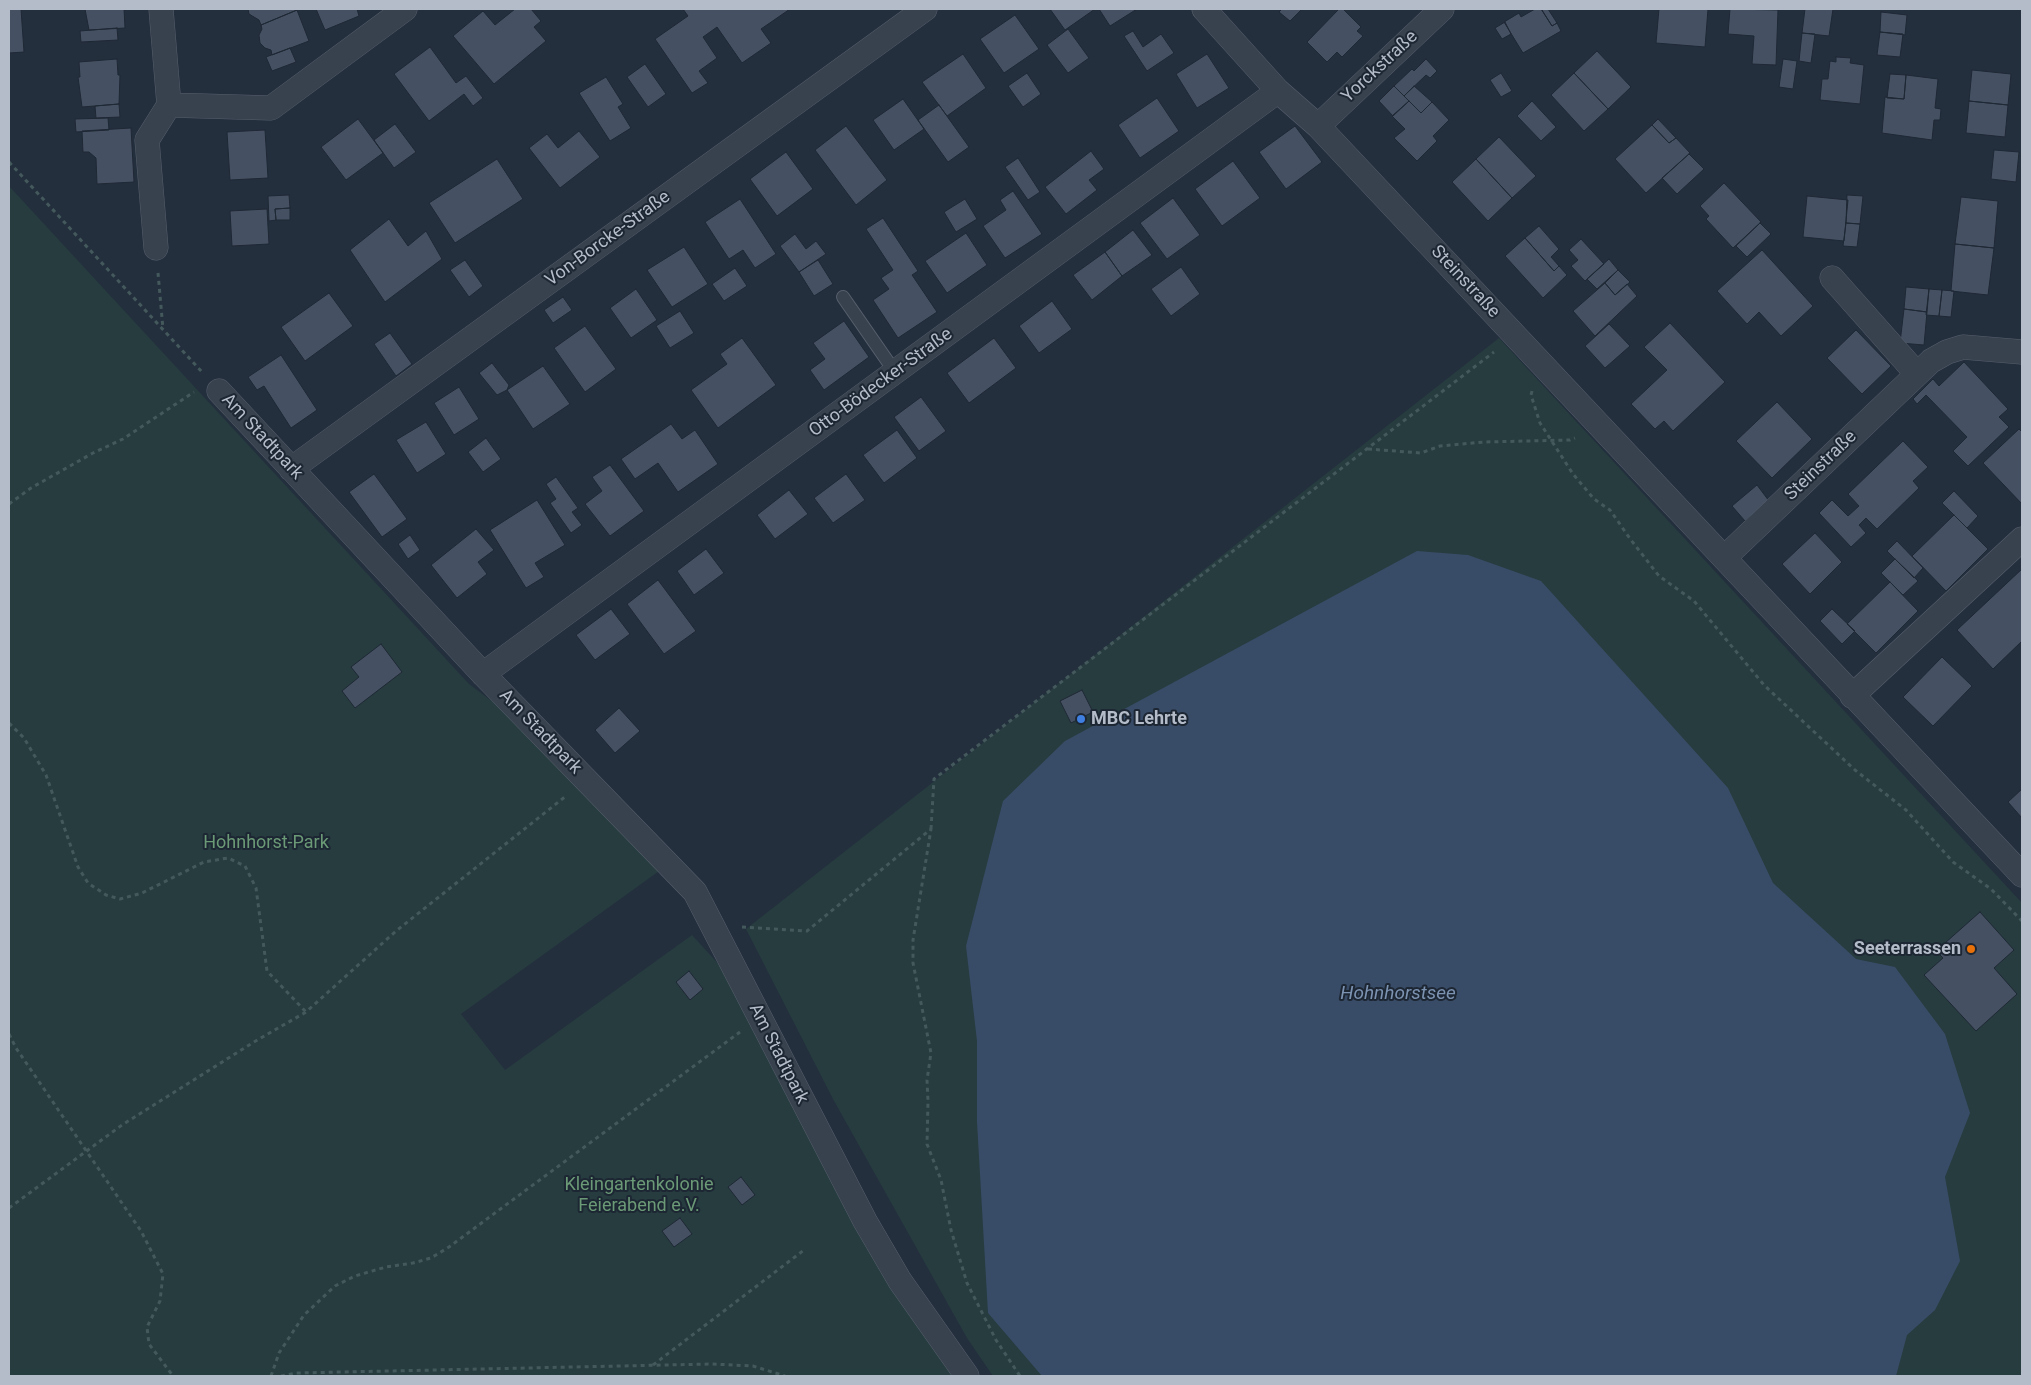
<!DOCTYPE html>
<html>
<head>
<meta charset="utf-8">
<style>
	body { margin:0 }
	#map { position:relative; width:2031px; height:1385px; overflow:hidden; background:#242f3e; font-family:Roboto,sans-serif }
	canvas { display:block }
	.frame { position:absolute; inset:0; border:10px solid #b4bcc9; pointer-events:none }
</style>
</head>
<body>
<div id="map">
<canvas width="2031" height="1385"></canvas>
<div class="frame"></div>
</div>
<script>
const context = document.querySelector('canvas').getContext('2d');
context.lineJoin = 'round';
function fill(path, color) {
  context.fillStyle = color;
  context.fill(path, 'evenodd');
}
function shape(rows) {
  const path = new Path2D();
  for (const r of rows) {
    path.moveTo(r[0], r[1]);
    for (let i = 2; i < r.length; i += 2) path.lineTo(r[i], r[i + 1]);
  }
  return path;
}
function stroke(path, color, width, dash) {
  context.strokeStyle = color;
  context.lineWidth = width;
  context.lineCap = dash ? 'butt' : 'round';
  context.setLineDash(dash || []);
  context.stroke(path);
}
function write(font, color, halo, rows, align = 'center') {
  context.font = font + ' Roboto,sans-serif';
  context.lineWidth = 4;
  context.setLineDash([]);
  context.textBaseline = 'middle';
  context.strokeStyle = halo;
  context.fillStyle = color;
  for (const [text, x, y, turn = 0] of rows) {
    context.save();
    context.translate(x, y);
    context.rotate((+turn || 0) * Math.PI / 180);
    context.textAlign = isNaN(turn) ? turn : align;
    if (halo) context.strokeText(text, 0, 0);
    context.fillText(text, 0, 0);
    context.restore();
  }
}
const green = shape([
	[9,186,469,684,606,787,673,861,461,1014,505,1070,692,935,723,969,958,1376,9,1376],
	[1499,338,2022,903,2022,1376,993,1376,967,1338,833,1099,746,929]
]);
const water = shape([
	[1417,551,1468,555,1541,581,1728,788,1773,883,1856,959,1895,967,1945,1034,1970,1113,1945,1177,1960,1261,1935,1310,1907,1335,1896,1376,1042,1376,988,1313,977,1122,977,1041,966,946,1003,801,1065,741]
]);
const building = shape([
	[9,9,21,9,24,52,9,53,9,9],
	[85,9,124,9,125,28,89,30,85,9],
	[248,9,296,9,297,10,261,25,259,20,249,14,248,9],
	[316,9,357,9,359,16,325,30,316,9],
	[515,9,531,9,541,21,534,27,546,41,494,84,453,36,483,11,495,25,515,9],
	[683,9,790,9,761,29,771,43,742,63,717,27,703,37,717,58,699,71,708,83,692,93,655,39,688,16,683,9],
	[1050,9,1095,9,1065,30,1050,9],
	[1099,9,1137,9,1110,26,1099,9],
	[1282,9,1302,9,1290,21,1279,12,1282,9],
	[1339,9,1343,9,1361,27,1357,31,1363,36,1342,57,1337,52,1327,62,1307,42,1339,9],
	[1535,9,1541,9,1552,26,1557,23,1561,31,1523,53,1504,22,1519,13,1521,17,1535,9],
	[1545,9,1548,9,1557,23,1552,26,1542,10,1545,9],
	[1659,9,1708,9,1705,47,1656,43,1659,9],
	[1730,9,1778,10,1776,65,1752,64,1754,36,1728,34,1730,9],
	[1805,9,1833,9,1829,36,1802,33,1805,9],
	[297,10,309,41,272,55,271,50,265,48,260,43,259,35,262,29,261,25,297,10],
	[1881,12,1907,15,1905,35,1880,32,1881,12],
	[1015,15,1039,49,1004,73,980,39,1015,15],
	[1505,22,1511,34,1502,39,1495,28,1505,22],
	[117,28,118,40,81,42,80,31,117,28],
	[1068,29,1089,58,1068,73,1047,45,1068,29],
	[1133,31,1143,47,1161,34,1174,53,1147,71,1124,36,1133,31],
	[1880,32,1903,34,1900,57,1877,55,1880,32],
	[1802,33,1815,34,1811,63,1799,61,1802,33],
	[430,47,456,83,466,76,483,98,473,106,464,94,429,121,394,74,430,47],
	[290,48,296,62,272,71,266,57,290,48],
	[1597,51,1631,87,1608,109,1574,73,1597,51],
	[963,54,986,88,947,116,922,82,963,54],
	[1207,54,1229,88,1197,108,1176,74,1207,54],
	[1836,57,1851,58,1850,63,1864,65,1860,104,1820,100,1822,79,1828,79,1830,61,1836,62,1836,57],
	[117,59,118,75,120,75,119,104,82,107,78,77,80,77,79,62,117,59],
	[1426,59,1437,71,1430,78,1426,75,1404,96,1394,86,1412,69,1414,71,1426,59],
	[1783,59,1797,61,1793,89,1779,87,1783,59],
	[645,64,666,94,648,107,627,77,645,64],
	[1972,70,2011,74,2008,105,1969,101,1972,70],
	[1027,73,1041,94,1023,107,1008,86,1027,73],
	[1501,73,1512,91,1501,97,1490,80,1501,73],
	[1574,73,1608,109,1584,131,1551,95,1574,73],
	[1890,74,1906,75,1904,99,1887,98,1890,74],
	[1906,75,1938,79,1935,108,1941,109,1940,120,1934,120,1932,140,1882,133,1885,97,1904,99,1906,75],
	[606,77,623,104,618,107,631,128,610,141,579,93,606,77],
	[1394,86,1409,101,1393,116,1379,101,1394,86],
	[1414,86,1432,102,1421,113,1404,96,1414,86],
	[1157,98,1179,131,1140,158,1118,125,1157,98],
	[903,99,924,129,894,150,873,120,903,99],
	[1409,101,1421,113,1432,102,1449,120,1433,136,1437,141,1417,161,1394,138,1405,129,1392,116,1409,101],
	[1532,101,1556,127,1541,141,1517,116,1532,101],
	[1969,101,2008,105,2005,137,1966,133,1969,101],
	[119,104,120,117,96,118,95,106,119,104],
	[939,105,969,147,948,162,918,120,939,105],
	[108,118,109,130,76,132,75,119,108,118],
	[358,119,383,153,346,180,321,147,358,119],
	[1658,119,1676,138,1669,143,1652,125,1658,119],
	[395,124,416,152,394,168,374,140,395,124],
	[1652,125,1669,143,1676,138,1690,153,1646,193,1615,159,1652,125],
	[846,126,887,180,856,205,815,150,846,126],
	[1295,126,1322,162,1286,189,1259,152,1295,126],
	[131,128,134,182,97,184,96,158,89,152,83,152,82,131,131,128],
	[265,130,268,178,230,180,227,132,265,130],
	[579,131,600,157,560,188,529,148,547,134,558,148,579,131],
	[1499,137,1536,176,1512,198,1476,159,1499,137],
	[1994,150,2019,152,2016,182,1991,179,1994,150],
	[1091,151,1104,169,1089,180,1097,190,1066,214,1045,187,1091,151],
	[786,152,813,189,777,216,750,179,786,152],
	[1689,154,1704,169,1677,194,1662,178,1689,154],
	[1018,158,1040,192,1028,200,1005,167,1018,158],
	[497,159,523,199,455,243,429,203,497,159],
	[1476,159,1512,198,1488,221,1452,182,1476,159],
	[1233,161,1260,198,1222,226,1195,189,1233,161],
	[1724,183,1761,222,1733,248,1706,219,1709,216,1700,206,1724,183],
	[1013,191,1042,234,1005,258,983,226,1006,210,1000,200,1013,191],
	[289,195,290,208,275,209,276,220,269,221,268,196,289,195],
	[1847,195,1863,196,1860,224,1846,223,1847,195],
	[1807,196,1848,200,1844,241,1803,237,1807,196],
	[1961,197,1998,201,1994,248,1955,244,1961,197],
	[1173,198,1200,235,1167,259,1140,223,1173,198],
	[740,199,776,254,755,268,743,250,729,259,705,222,740,199],
	[965,199,977,219,956,232,944,212,965,199],
	[290,208,290,220,276,220,275,209,290,208],
	[267,209,269,244,232,246,230,211,267,209],
	[883,218,918,271,912,275,937,312,898,338,873,300,889,289,881,278,893,270,866,229,883,218],
	[389,219,408,246,426,231,442,259,385,302,350,250,389,219],
	[1760,223,1771,234,1747,257,1736,246,1760,223],
	[1846,223,1860,224,1857,247,1843,246,1846,223],
	[1539,226,1559,249,1551,257,1559,266,1554,271,1525,238,1539,226],
	[1133,230,1152,255,1122,276,1105,252,1133,230],
	[966,233,987,265,947,293,925,261,966,233],
	[795,234,806,249,816,241,826,254,799,272,780,246,795,234],
	[1525,238,1554,271,1559,266,1567,275,1543,298,1505,256,1525,238],
	[1581,239,1604,264,1585,281,1571,266,1578,260,1569,250,1581,239],
	[1955,244,1994,248,1988,295,1951,291,1955,244],
	[684,247,708,284,672,307,647,270,684,247],
	[1762,250,1813,306,1781,336,1759,312,1747,324,1717,291,1762,250],
	[1105,252,1122,276,1092,300,1073,275,1105,252],
	[1609,259,1618,270,1597,289,1587,279,1609,259],
	[465,260,483,286,469,297,450,270,465,260],
	[818,260,833,284,814,296,799,272,818,260],
	[1181,267,1200,294,1171,316,1151,289,1181,267],
	[735,268,747,286,724,301,712,284,735,268],
	[1618,270,1630,282,1615,295,1605,283,1618,270],
	[1605,283,1615,295,1627,284,1637,296,1595,336,1573,311,1605,283],
	[1906,287,1929,289,1927,312,1904,309,1906,287],
	[636,289,657,320,631,338,610,308,636,289],
	[1929,289,1942,290,1939,316,1926,315,1929,289],
	[1942,290,1954,291,1951,317,1939,316,1942,290],
	[329,293,353,326,305,361,281,327,329,293],
	[563,297,572,310,553,323,544,310,563,297],
	[1052,301,1072,329,1039,353,1019,326,1052,301],
	[1904,309,1927,312,1924,345,1900,343,1904,309],
	[680,311,694,333,670,348,656,326,680,311],
	[844,321,869,357,824,390,810,370,825,359,813,343,844,321],
	[1670,323,1725,382,1673,431,1664,421,1655,429,1631,404,1667,370,1644,347,1670,323],
	[1609,324,1630,346,1605,368,1585,346,1609,324],
	[585,326,616,369,585,392,554,348,585,326],
	[1856,330,1891,366,1862,394,1827,358,1856,330],
	[390,333,412,364,396,376,374,344,390,333],
	[742,338,776,385,718,428,691,390,727,364,720,354,742,338],
	[994,338,1016,368,969,403,947,373,994,338],
	[281,355,317,410,291,428,264,386,257,390,248,377,281,355],
	[1964,362,2008,409,1999,417,2009,427,1968,466,1953,451,1967,437,1926,395,1917,404,1913,399,1933,379,1939,386,1964,362],
	[492,363,509,385,507,390,497,395,479,373,492,363],
	[543,366,570,404,533,429,507,390,543,366],
	[459,387,479,419,454,435,434,403,459,387],
	[921,397,946,431,919,451,894,417,921,397],
	[1777,402,1812,439,1772,478,1736,441,1777,402],
	[426,422,446,454,417,473,396,440,426,422],
	[671,424,682,439,695,430,718,464,678,492,658,463,635,479,621,459,671,424],
	[2019,429,2022,432,2022,504,1983,463,2019,429],
	[897,430,917,458,884,483,863,455,897,430],
	[486,438,501,459,483,472,468,452,486,438],
	[1903,441,1928,467,1913,481,1919,488,1877,529,1866,518,1859,525,1866,533,1851,547,1819,513,1832,500,1848,516,1859,506,1848,494,1903,441],
	[610,465,644,511,610,536,585,504,602,491,592,477,610,465],
	[374,474,407,519,382,537,349,492,374,474],
	[846,474,865,500,833,523,814,498,846,474],
	[556,477,578,508,572,512,582,525,571,533,550,503,556,499,546,484,556,477],
	[1757,485,1769,501,1745,521,1732,506,1757,485],
	[789,490,808,514,775,539,757,515,789,490],
	[1954,491,1978,516,1967,528,1942,503,1954,491],
	[537,500,565,545,535,563,544,577,526,588,490,530,537,500],
	[1954,515,1988,549,1946,591,1912,556,1954,515],
	[476,529,494,550,478,562,487,574,457,598,431,565,476,529],
	[1815,533,1842,562,1810,594,1782,564,1815,533],
	[410,535,420,550,408,559,398,544,410,535],
	[1897,541,1923,568,1914,578,1887,551,1897,541],
	[706,549,724,573,694,595,677,571,706,549],
	[1895,559,1918,581,1903,595,1881,573,1895,559],
	[2022,569,2022,641,1993,669,1957,630,2022,569],
	[658,580,696,631,664,654,627,604,658,580],
	[1890,582,1918,611,1876,653,1847,624,1890,582],
	[611,609,630,634,595,660,576,635,611,609],
	[1832,609,1855,631,1842,644,1820,621,1832,609],
	[381,644,402,672,355,708,342,691,359,677,351,667,381,644],
	[1942,657,1972,686,1933,726,1903,697,1942,657],
	[1082,690,1093,712,1071,723,1060,701,1082,690],
	[619,708,640,731,615,753,595,730,619,708],
	[2022,789,2022,818,2008,802,2022,789],
	[1980,912,2014,950,1994,968,2017,994,1976,1031,1924,975,1943,958,1936,951,1980,912],
	[689,971,703,989,690,1000,676,982,689,971],
	[741,1177,755,1195,742,1205,728,1187,741,1177],
	[680,1218,692,1234,674,1247,662,1231,680,1218]
]);
const path = shape([
	[9,162,202,372],
	[158,273,163,329],
	[1532,391,1531,395,1540,423,1573,474,1594,499,1610,510,1631,540,1659,576,1694,601,1764,685,1855,770,1906,810,1953,862,1991,889,2022,921],
	[1368,449,1421,453,1440,446,1484,442,1570,440,1575,438],
	[9,504,31,488,93,453,123,439,194,392],
	[9,723,24,738,46,775,78,867,88,883,106,895,120,899,142,893,204,862,228,858,245,866,256,888,267,971,306,1012],
	[931,829,934,779,1494,352],
	[742,927,807,931,931,829,913,940,913,963,931,1053,927,1080,928,1101,927,1144,941,1180,951,1230,967,1283,996,1340,1020,1376],
	[9,1034,16,1048,141,1231,163,1274,160,1301,147,1327,149,1344,173,1376],
	[9,1208,122,1125,254,1042,306,1012,396,931,566,796],
	[653,1365,804,1250],
	[271,1376,279,1353,304,1315,335,1286,355,1276,386,1267,413,1263,431,1258,449,1247,740,1032],
	[281,1376,296,1373,712,1364,753,1366,785,1376]
]);
const lane = shape([
	[843,297,895,372]
]);
const street = shape([
	[161,9,169,105,271,108,405,9],
	[1204,9,1278,91,1318,126,2022,875],
	[1318,126,1442,9],
	[156,248,147,140,169,105],
	[1832,278,1917,374],
	[219,391,483,674,695,892,865,1221,900,1281,967,1376],
	[291,469,925,9],
	[1725,557,1931,361,1947,352,1963,347,2022,352],
	[483,674,1278,91],
	[1852,696,2022,539]
]);
const markers = [
	[1081,719,5,"#3f7fe0"],
	[1971,949,5,"#e8710a"]
];
const streetNames = [
	["Yorckstraße",1380,67,-43],
	["Von-Borcke-Straße",608,239,-36],
	["Steinstraße",1465,282,47],
	["Otto-Bödecker-Straße",881,383,-36],
	["Am Stadtpark",262,437,47],
	["Steinstraße",1821,466,-44],
	["Am Stadtpark",540,732,46],
	["Am Stadtpark",778,1054,63]
];
const poiNames = [
	["MBC Lehrte",1091,719],
	["Seeterrassen",1961,949,"right"]
];
const parkNames = [
	["Hohnhorst-Park",266,843],
	["Kleingartenkolonie",639,1185],
	["Feierabend e.V.",639,1206]
];
const waterNames = [
	["Hohnhorstsee",1398,994]
];
fill(green, '#263c3f');
fill(water, '#394c67');
fill(building, '#455162');
stroke(building, '#1f2835', 1);
stroke(lane, '#565f6c', 14);
stroke(street, '#565f6c', 25);
stroke(path, '#44595c', 3, [4, 4]);
stroke(lane, '#38414e', 12);
stroke(street, '#38414e', 24);
for (const [x, y, r, color] of markers) {
  const dot = new Path2D();
  dot.arc(x, y, r, 0, 2 * Math.PI);
  context.fillStyle = color;
  context.fill(dot);
  stroke(dot, '#1d2633', 2);
}
write('18px', '#b4bcc9', '#1d2633', streetNames);
write('bold 18px', '#b4bcc9', '#1d2633', poiNames, 'left');
write('18px', '#6b9a76', '#1d2633', parkNames);
write('italic 19px', '#7c92b1', '#1d2633', waterNames);
</script>
</body>
</html>
